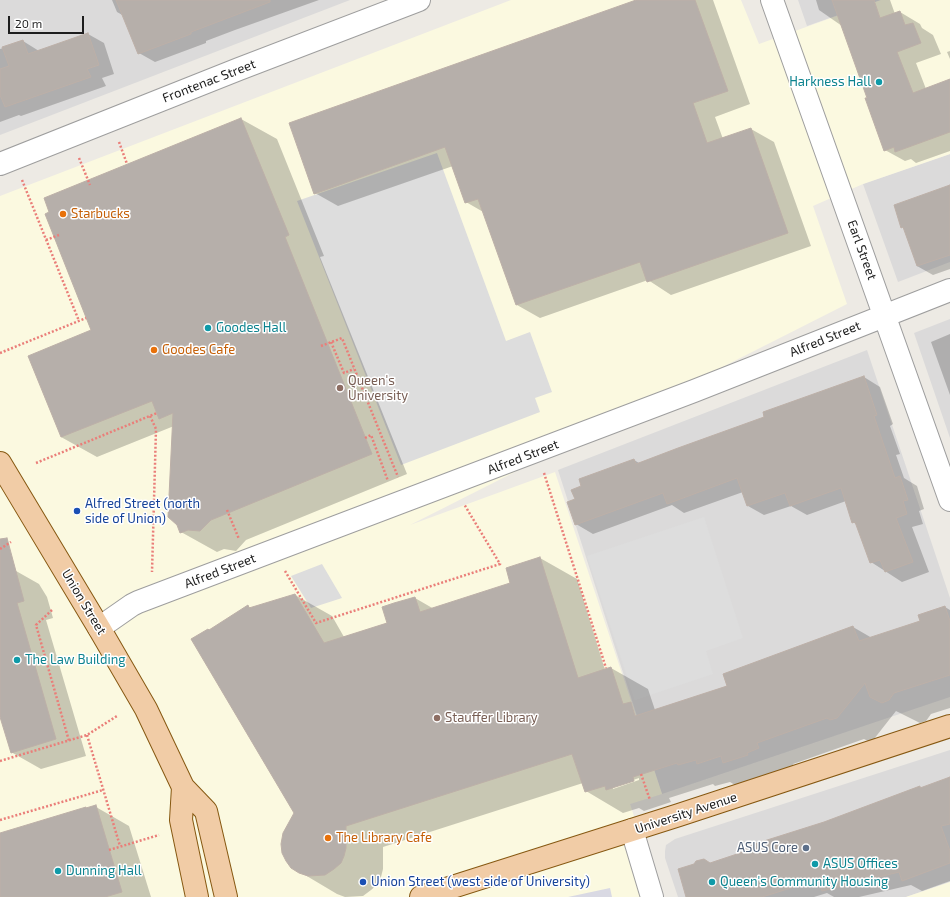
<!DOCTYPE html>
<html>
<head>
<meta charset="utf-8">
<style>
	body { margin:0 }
	#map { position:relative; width:950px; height:897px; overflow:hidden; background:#edeae4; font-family:"Exo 2",sans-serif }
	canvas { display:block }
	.scale { position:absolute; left:8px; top:16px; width:76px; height:18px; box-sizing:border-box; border:2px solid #1d1d1d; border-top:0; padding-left:5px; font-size:12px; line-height:14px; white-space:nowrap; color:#1d1d1d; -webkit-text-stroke:3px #fff; paint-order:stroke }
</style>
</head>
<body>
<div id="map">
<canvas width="950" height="897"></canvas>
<div class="scale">20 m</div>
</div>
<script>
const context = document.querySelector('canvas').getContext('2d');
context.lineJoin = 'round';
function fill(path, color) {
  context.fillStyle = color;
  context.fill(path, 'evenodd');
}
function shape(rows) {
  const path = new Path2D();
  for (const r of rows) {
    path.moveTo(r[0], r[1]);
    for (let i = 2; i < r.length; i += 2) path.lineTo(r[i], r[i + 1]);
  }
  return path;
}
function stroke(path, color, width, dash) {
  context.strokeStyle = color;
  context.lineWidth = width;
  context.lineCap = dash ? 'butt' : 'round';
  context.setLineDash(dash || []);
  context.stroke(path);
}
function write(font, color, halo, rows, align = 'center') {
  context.font = font + ' "Exo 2",sans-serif';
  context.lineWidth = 3;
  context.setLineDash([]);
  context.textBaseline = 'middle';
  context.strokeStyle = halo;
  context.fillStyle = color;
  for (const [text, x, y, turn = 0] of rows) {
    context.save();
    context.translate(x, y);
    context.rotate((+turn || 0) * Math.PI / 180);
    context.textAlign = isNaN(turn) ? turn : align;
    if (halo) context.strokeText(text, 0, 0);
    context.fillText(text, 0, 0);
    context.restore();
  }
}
const residential = shape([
	[0,0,350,0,0,135],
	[798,0,881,0,807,26],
	[950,154,950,262,898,282,863,184],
	[950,319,950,438,914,333],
	[867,350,950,598,950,697,662,794,558,470],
	[950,750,950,882,906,897,678,897,665,858,665,851,666,845,675,839]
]);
const education = shape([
	[511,0,741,0,759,44,881,0,950,0,950,154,863,184,813,206,847,304,410,525,555,472,662,794,630,804,661,897,0,897,0,196],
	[950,882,950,897,906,897]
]);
const parking = shape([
	[437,153,506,341,530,332,552,392,535,398,540,412,401,465,297,201],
	[704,517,743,638,706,651,713,674,635,700,587,556],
	[322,564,342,598,311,608,291,576]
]);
const plaza = shape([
	[610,888,612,897,568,897]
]);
const shadow = shape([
	[112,0,319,0,235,30,206,41,206,43,155,62,139,53,124,16,117,12],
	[639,0,713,0,750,104,715,117,723,139,751,129,774,142,811,246,671,295,648,280,540,318,517,305,485,213,466,202,453,166,338,206,315,193],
	[816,0,890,0,895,14,900,12,920,24,922,28,933,35,941,54,916,63,926,89,950,80,950,151,916,163,911,159,905,161,885,150,868,98,842,26,819,10],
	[88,34,104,43,114,74,102,78,106,86,21,116,19,115,0,122,0,49,23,41,39,51],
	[950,51,950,59,947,52],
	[241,119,277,139,324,256,320,257,407,474,246,540,236,551,224,549,217,552,181,532,174,426,97,457,61,437,93,331],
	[950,186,950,269,933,275,917,266,905,229,902,227],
	[950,334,950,395,931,342],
	[864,377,880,387,893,424,890,426,900,454,896,455,904,478,917,486,924,509,919,511,923,524,912,527,929,572,902,582,871,562,857,525,853,522,846,501,807,515,791,506,764,515,748,506,743,492,684,513,672,505,593,534,576,524,576,499,634,460,639,463,766,417],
	[540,558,577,579,605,670,611,668,648,689,655,710,728,686,853,627,872,638,922,621,945,607,950,610,950,708,931,714,926,721,920,723,896,711,874,739,868,741,864,739,793,764,795,770,761,784,752,779,735,785,730,782,715,786,713,784,669,798,671,802,644,811,639,808,623,813,586,791,583,783,383,847,383,869,381,877,378,884,371,890,363,896,345,897,337,894,300,872,295,813,210,631,248,606,251,608,295,595,332,616,344,637,388,623,415,598,434,609,512,584],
	[639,778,639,780,613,789,613,787],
	[9,567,39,584,47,597,53,618,46,620,86,756,41,769,11,752,0,713,0,573],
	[950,778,950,881,922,891,911,885,859,897,834,897,827,893,814,897,687,897,710,864,748,851,920,787,922,788],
	[96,807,129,826,151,897,0,897,0,834]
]);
const building = shape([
	[116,0,270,0,270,2,191,32,191,34,138,54,116,0],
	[636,0,695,0,728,91,693,103,707,143,751,128,788,233,647,282,640,262,516,305,478,199,465,203,445,147,314,194,289,123,636,0],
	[832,0,874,0,880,18,900,11,905,25,913,23,921,43,897,52,913,93,950,79,950,132,895,152,894,147,884,151,865,98,867,98,832,0],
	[88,33,99,65,87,69,91,77,5,107,0,95,0,69,9,66,2,47,23,40,28,54,88,33],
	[241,118,289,235,285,237,372,454,211,520,200,531,188,530,180,533,177,525,168,517,173,413,159,419,152,401,61,437,28,356,91,330,45,214,49,212,44,198,241,118],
	[950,185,950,255,917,266,903,227,901,228,894,205,950,185],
	[864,376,877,415,874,416,895,478,900,476,908,500,903,501,907,514,896,518,913,562,885,572,880,560,870,563,855,522,852,523,841,488,790,506,785,493,747,506,737,478,667,504,663,493,575,525,567,502,575,499,571,490,581,486,579,479,634,459,636,464,678,448,764,417,763,412,864,376],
	[7,538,24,601,17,603,56,739,11,753,0,717,0,539,7,538],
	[540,557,578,678,611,667,623,704,631,702,635,716,727,686,723,674,853,626,859,641,920,621,918,615,945,606,950,621,950,675,894,693,889,700,882,703,870,697,865,683,837,718,830,720,827,718,757,743,759,748,747,753,748,755,723,763,721,756,697,764,696,760,678,765,677,763,633,777,634,781,606,790,605,786,585,792,572,754,346,826,346,848,344,856,341,863,334,869,325,875,308,876,299,873,291,868,286,861,282,853,281,844,283,833,294,813,191,639,208,629,209,630,248,605,249,608,295,594,324,643,387,623,382,607,394,603,415,597,420,612,510,583,506,568,540,557],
	[950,777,950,824,941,826,950,851,950,863,902,881,899,872,822,891,819,882,813,883,813,881,762,897,686,897,678,869,694,864,696,861,704,859,710,863,746,851,745,847,824,822,920,786,920,788,950,777],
	[96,805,122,892,105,897,0,897,0,833,86,807,86,808,96,805]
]);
const path = shape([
	[119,142,127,164],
	[79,158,90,185],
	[22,180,79,321],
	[46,240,59,235],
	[331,342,344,373,354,369],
	[321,346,342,338,398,477],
	[0,353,86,318],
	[150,416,156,429,152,572],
	[365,438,371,435,388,481],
	[36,463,157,413],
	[544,473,606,668],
	[227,510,239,539],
	[0,549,11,542],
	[285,571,316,623,500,564,464,504],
	[52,610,36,625,69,741],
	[87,735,120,846],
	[0,761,87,735,117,716],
	[641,774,650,800],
	[0,820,103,790],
	[109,850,159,835]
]);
const minor = shape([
	[772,0,950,500],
	[0,164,239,69,419,0],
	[99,628,132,605,138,602,694,391,950,290],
	[632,830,652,897]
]);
const major = shape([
	[0,463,99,628,146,709,183,787,206,811,226,897],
	[183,787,181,820,197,897],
	[421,897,679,815,950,726]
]);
const markers = [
	[879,82,4,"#0f9aa8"],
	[63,214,4,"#e8710a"],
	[208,328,4,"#0f9aa8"],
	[154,350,4,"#e8710a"],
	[340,388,4,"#8d6e63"],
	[77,511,4,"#1a4fb4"],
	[17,660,4,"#0f9aa8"],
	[437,718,4,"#8d6e63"],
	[328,838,4,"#e8710a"],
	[806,848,4,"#5c6f8a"],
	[815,864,4,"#0f9aa8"],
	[58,871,4,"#0f9aa8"],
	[363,882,4,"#1a4fb4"],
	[712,882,4,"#0f9aa8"]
];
const streetNames = [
	["Frontenac Street",209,81,-21],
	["Earl Street",862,250,70],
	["Alfred Street",825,339,-22],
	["Alfred Street",523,457,-21],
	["Alfred Street",220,571,-21],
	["Union Street",84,602,59],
	["University Avenue",686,813,-18]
];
const cultureNames = [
	["Harkness Hall",871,82,"right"],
	["Goodes Hall",216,328],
	["The Law Building",25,660],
	["ASUS Offices",823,864],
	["Dunning Hall",66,871],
	["Queen's Community Housing",720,882]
];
const foodNames = [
	["Starbucks",71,214],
	["Goodes Cafe",162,350],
	["The Library Cafe",336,838]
];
const educationNames = [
	["Queen's",348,381],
	["University",348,396],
	["Stauffer Library",445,718]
];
const transitNames = [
	["Alfred Street (north",85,504],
	["side of Union)",85,519],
	["Union Street (west side of University)",371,882]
];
const serviceNames = [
	["ASUS Core",798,848]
];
fill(residential, '#dbdada');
fill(education, '#fbf9e0');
fill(parking, '#ddd');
fill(plaza, '#d9d9e3');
fill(shadow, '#0003');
fill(building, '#b6afaa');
stroke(building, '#bdb0a8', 1);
stroke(minor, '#9e9e9e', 24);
stroke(major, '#865811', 24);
stroke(path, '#ea7e79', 2.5, [2, 2]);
stroke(minor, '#fff', 22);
stroke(major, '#f1cca6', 22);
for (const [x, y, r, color] of markers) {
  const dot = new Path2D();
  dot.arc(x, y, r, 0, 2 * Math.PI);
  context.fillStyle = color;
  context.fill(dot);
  stroke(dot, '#fff', 1.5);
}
write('13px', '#1d1d1d', '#fff', streetNames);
write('13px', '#0d838f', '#fff', cultureNames, 'left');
write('13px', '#c56008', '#fff', foodNames, 'left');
write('13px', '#785e54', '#fff', educationNames, 'left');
write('13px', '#164399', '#fff', transitNames, 'left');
write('13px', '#4e5e75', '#fff', serviceNames, 'right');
</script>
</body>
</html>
